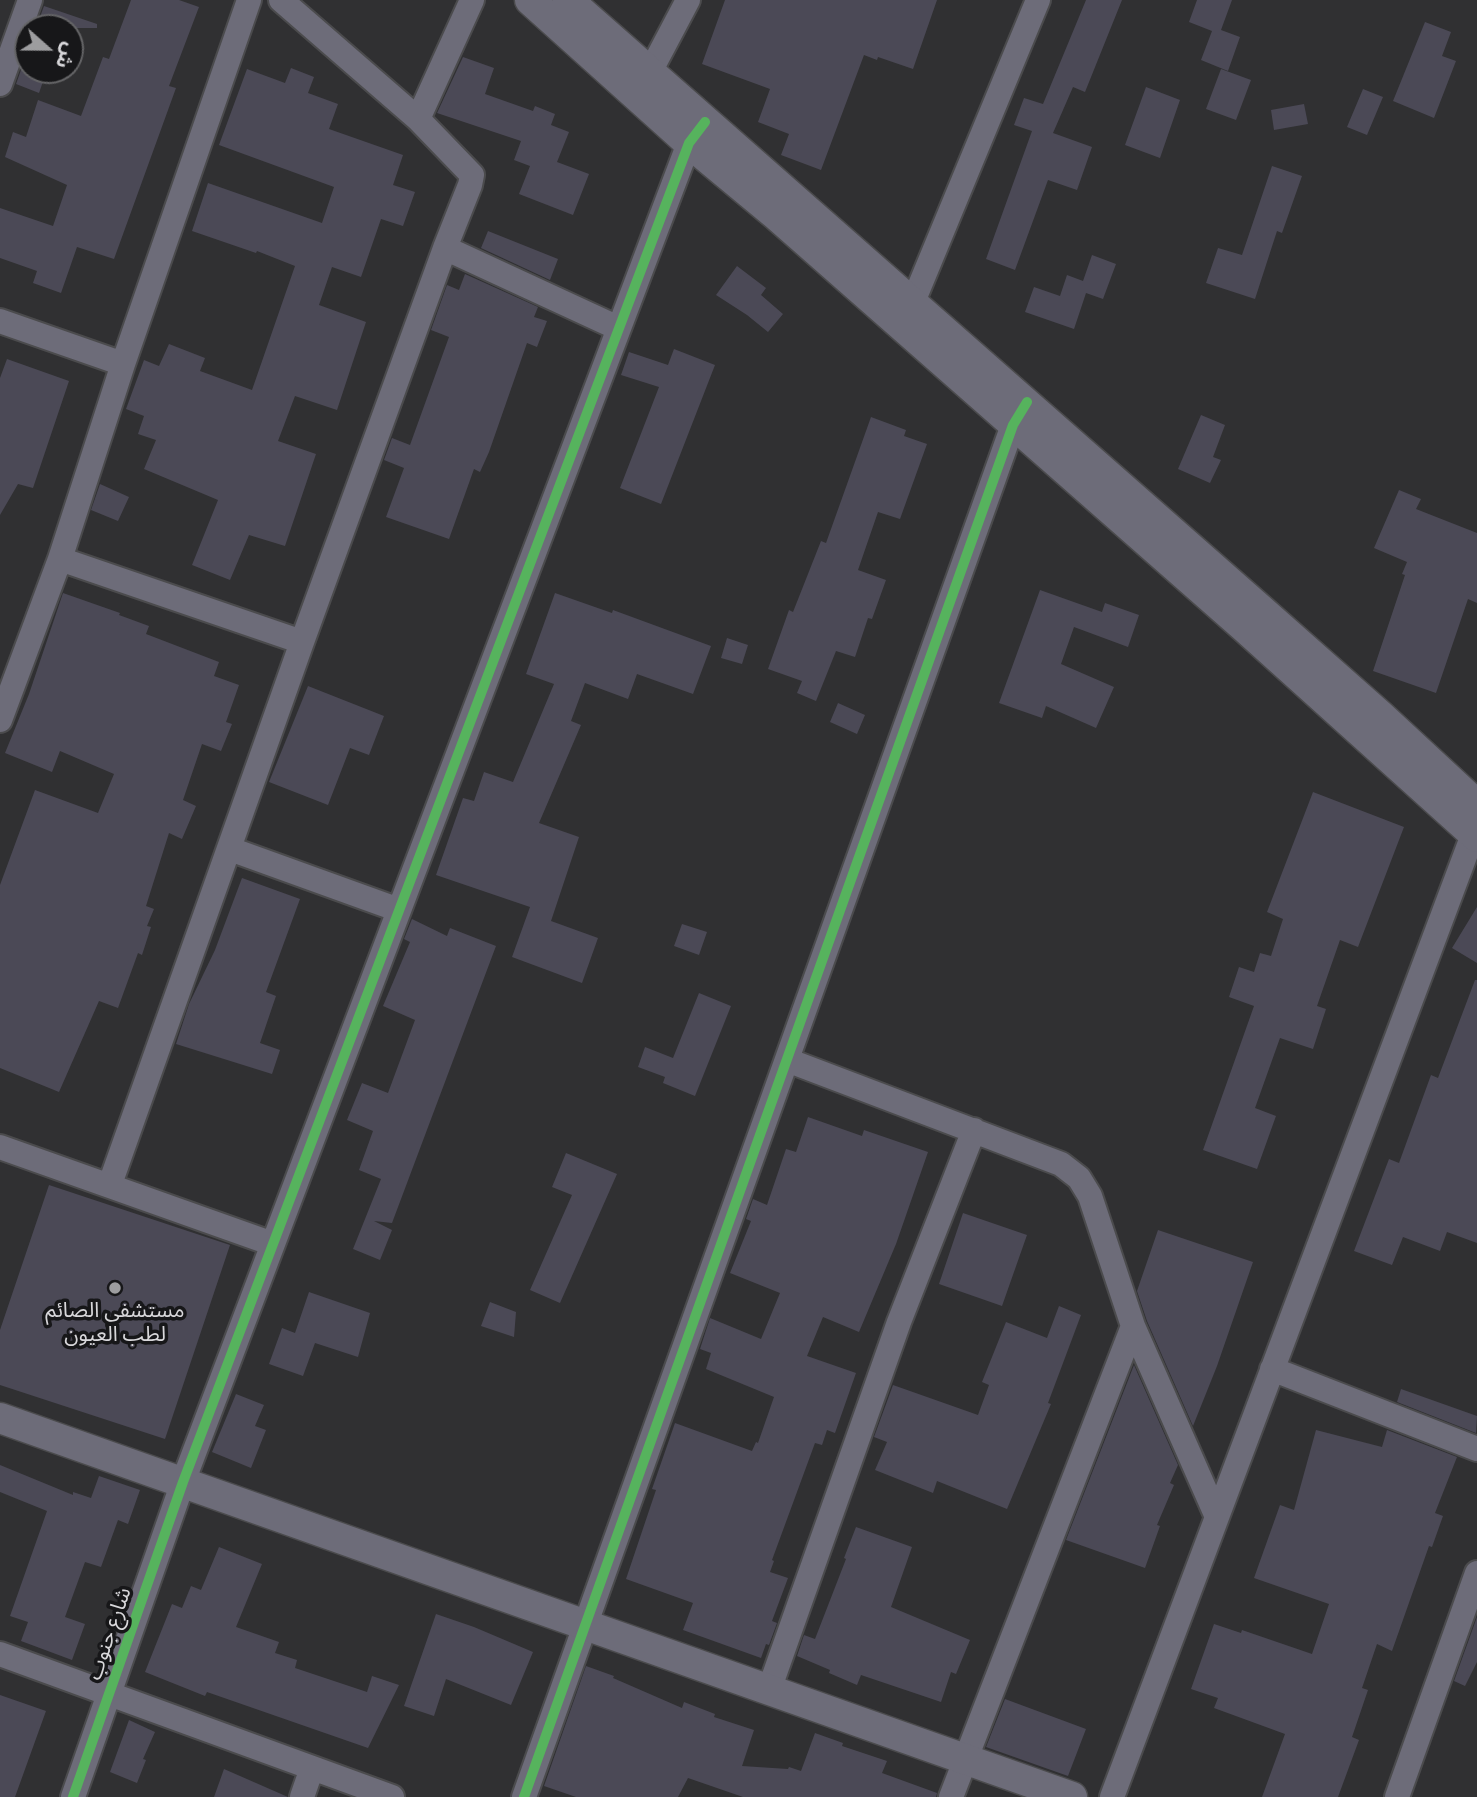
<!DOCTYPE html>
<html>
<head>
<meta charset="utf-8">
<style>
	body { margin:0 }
	#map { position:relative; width:1477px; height:1797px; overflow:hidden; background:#303032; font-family:"Source Serif 4","Noto Sans Arabic",serif }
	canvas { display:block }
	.north { position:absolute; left:14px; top:14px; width:70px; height:70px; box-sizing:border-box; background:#171719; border:2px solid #646466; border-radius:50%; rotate:111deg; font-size:19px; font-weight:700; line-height:28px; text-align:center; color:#d8d7da }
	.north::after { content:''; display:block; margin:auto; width:24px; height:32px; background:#9d9d9f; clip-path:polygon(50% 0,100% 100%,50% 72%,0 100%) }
</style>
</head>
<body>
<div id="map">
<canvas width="1477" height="1797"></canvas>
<div class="north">ش</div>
</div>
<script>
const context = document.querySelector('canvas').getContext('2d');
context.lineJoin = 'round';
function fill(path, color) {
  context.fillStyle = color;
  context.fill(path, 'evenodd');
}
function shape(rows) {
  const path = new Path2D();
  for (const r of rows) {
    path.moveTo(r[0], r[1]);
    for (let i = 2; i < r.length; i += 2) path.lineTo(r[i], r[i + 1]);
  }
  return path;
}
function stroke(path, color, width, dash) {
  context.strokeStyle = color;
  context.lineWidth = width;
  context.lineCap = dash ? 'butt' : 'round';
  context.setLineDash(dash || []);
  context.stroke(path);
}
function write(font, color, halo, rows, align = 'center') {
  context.font = font + ' "Source Serif 4","Noto Sans Arabic",serif';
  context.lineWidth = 7;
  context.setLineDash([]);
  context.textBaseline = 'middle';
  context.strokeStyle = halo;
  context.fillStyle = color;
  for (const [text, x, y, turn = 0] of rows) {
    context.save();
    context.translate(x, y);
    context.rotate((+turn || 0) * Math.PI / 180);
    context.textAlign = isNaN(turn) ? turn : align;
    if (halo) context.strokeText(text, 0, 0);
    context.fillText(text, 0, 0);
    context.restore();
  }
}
const building = shape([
	[131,0,179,0,199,7,169,86,176,88,114,259,77,247,61,293,33,283,37,271,0,258,0,208,53,226,67,185,5,157,13,132,26,137,38,100,81,116,103,57,109,59],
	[725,0,937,0,913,69,878,57,877,60,864,55,821,170,781,155,789,134,758,122,770,89,702,64],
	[1086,0,1122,0,1085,92,1073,87,1053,133,1092,147,1077,190,1048,180,1015,270,986,259,1032,131,1014,125,1024,98,1043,104],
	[1197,0,1232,0,1221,30,1240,37,1228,71,1201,60,1212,31,1189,22],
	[44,6,97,24,97,28,36,28],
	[1425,22,1451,32,1442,56,1456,61,1434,118,1393,101],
	[463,57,494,68,485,94,533,111,535,106,555,114,551,125,569,132,557,162,589,174,573,215,519,194,530,166,514,160,521,141,437,113],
	[291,68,314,77,308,93,338,104,329,129,403,155,393,185,415,192,403,226,381,219,361,277,332,267,319,305,366,322,337,410,295,396,278,441,316,454,285,546,249,535,230,580,192,565,218,500,144,469,156,440,138,434,144,416,126,409,144,360,159,366,169,344,205,358,200,371,252,390,295,266,257,251,256,253,192,231,208,183,322,223,334,187,219,145,247,69,285,83],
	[1221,69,1251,80,1236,120,1206,109],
	[21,70,47,70,39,93,16,84],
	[1146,87,1180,100,1160,158,1125,145],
	[1363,89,1383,97,1367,135,1347,127],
	[1304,104,1308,124,1274,130,1271,110],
	[1272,166,1302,176,1282,233,1277,231,1255,299,1206,283,1218,248,1242,255],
	[488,231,558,259,550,280,481,248],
	[1092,255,1116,264,1103,299,1086,293,1074,329,1025,312,1034,287,1060,296,1067,275,1083,281],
	[737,266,766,288,761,295,783,314,768,332,747,315,716,295],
	[465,274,538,307,534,317,547,321,537,347,527,343,489,452,480,472,474,469,449,539,386,517,404,468,384,460,392,438,410,445,449,337,431,330,447,285,459,290],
	[674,349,715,365,661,504,620,488,659,387,621,375,629,352,668,365],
	[7,359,69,381,33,488,18,484,0,515,0,378],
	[1201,415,1225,425,1213,457,1221,460,1210,483,1178,469],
	[871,417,906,430,904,436,927,444,900,519,878,512,858,570,886,580,872,619,868,618,855,657,836,651,816,701,797,693,802,681,768,669,789,610,793,612,821,541,826,543],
	[100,484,129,497,118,521,91,510],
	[1399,490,1421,499,1416,509,1477,533,1477,603,1468,599,1436,693,1373,671,1405,575,1402,574,1407,562,1374,548],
	[1040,590,1102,612,1105,603,1139,615,1128,647,1074,627,1061,664,1114,687,1096,728,1046,706,1042,718,999,703],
	[63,593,120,613,119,615,149,626,146,634,219,662,214,676,239,685,226,722,232,724,221,751,202,744,183,800,196,806,182,839,169,833,146,906,154,909,147,926,151,927,142,955,138,953,118,1008,99,1001,59,1092,0,1068,0,885,35,790,98,813,114,774,60,751,52,772,5,753,29,694],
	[555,593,612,613,613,610,711,646,693,694,637,674,628,699,585,683,571,721,581,725,539,823,579,837,551,921,598,938,582,983,512,957,530,907,436,875,463,798,474,801,484,772,513,782,554,684,526,674],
	[727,638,748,645,742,664,721,658],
	[308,686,384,716,369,755,350,748,328,805,269,782],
	[838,703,865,715,857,734,830,722],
	[1313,792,1404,827,1358,947,1340,940,1317,1006,1326,1009,1313,1049,1280,1038,1255,1108,1276,1116,1257,1169,1203,1150,1254,1006,1229,997,1239,967,1254,972,1260,953,1271,956,1283,919,1267,912],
	[242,878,300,899,266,992,276,996,260,1043,280,1050,272,1074,176,1044,189,1004,215,950],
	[1477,907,1477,963,1452,948],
	[412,919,447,936,450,928,496,946,392,1223,374,1221,392,1230,380,1260,353,1249,381,1179,359,1170,373,1131,347,1120,362,1083,388,1093,415,1020,383,1006,410,942,404,939],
	[682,924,707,932,699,955,674,946],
	[1475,980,1477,980,1477,1243,1447,1232,1440,1251,1403,1237,1392,1265,1354,1251,1389,1159,1399,1163,1431,1075,1438,1078],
	[699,993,731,1006,695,1096,663,1083,665,1077,638,1067,645,1047,673,1058],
	[808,1117,862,1136,864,1130,928,1152,896,1244,859,1332,823,1317,807,1356,856,1373,835,1433,827,1430,822,1445,815,1443,772,1560,774,1561,770,1572,788,1578,772,1621,777,1623,769,1645,766,1644,761,1658,683,1630,693,1603,626,1579,656,1490,652,1489,675,1423,752,1451,756,1442,758,1443,774,1397,706,1369,711,1353,700,1349,710,1318,761,1339,780,1293,730,1273,751,1221,746,1219,753,1199,767,1205,786,1149,796,1152],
	[566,1153,617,1174,560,1303,530,1290,572,1195,552,1187],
	[49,1185,230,1245,165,1439,0,1385,0,1330],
	[963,1213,1027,1235,1002,1306,939,1284],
	[1158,1230,1253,1262,1217,1366,1193,1426,1147,1321,1137,1291],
	[309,1292,370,1313,358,1357,315,1343,303,1376,269,1364,282,1328,295,1333],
	[490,1302,516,1312,514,1337,481,1326],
	[1059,1306,1081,1315,1048,1403,1051,1404,1007,1509,937,1481,933,1493,875,1470,887,1442,874,1437,893,1385,978,1415,989,1385,982,1382,1006,1322,1047,1338],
	[1134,1365,1178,1465,1170,1483,1174,1485,1157,1525,1160,1526,1145,1568,1066,1540],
	[1401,1389,1477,1416,1476,1433,1397,1402],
	[236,1394,264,1405,255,1426,266,1430,251,1468,212,1452],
	[1316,1430,1382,1447,1387,1430,1457,1457,1435,1513,1443,1516,1432,1547,1429,1546,1392,1651,1377,1644,1362,1688,1368,1690,1352,1737,1359,1740,1338,1797,1262,1797,1285,1734,1214,1708,1218,1698,1191,1689,1214,1624,1241,1633,1242,1630,1312,1654,1329,1604,1254,1578,1280,1505,1294,1510],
	[0,1465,73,1495,73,1492,91,1498,99,1476,140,1490,128,1524,118,1520,101,1567,85,1562,65,1617,85,1624,72,1660,21,1641,28,1622,10,1616,47,1511,0,1492],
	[856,1527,912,1547,891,1607,970,1640,956,1674,951,1672,941,1702,861,1675,857,1685,829,1673,830,1670,797,1656,804,1635,815,1639,846,1559,844,1558],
	[219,1547,262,1564,236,1627,279,1642,275,1653,297,1660,295,1668,367,1692,372,1676,399,1685,368,1748,207,1692,205,1696,145,1672,172,1604,182,1608,191,1586,201,1590],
	[436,1614,474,1627,533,1652,511,1705,446,1679,434,1716,404,1706],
	[1477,1617,1477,1662,1465,1686,1454,1681],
	[586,1666,614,1676,613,1678,682,1708,684,1702,715,1714,714,1717,754,1730,742,1766,788,1769,789,1767,801,1771,815,1733,843,1743,842,1746,887,1761,882,1773,937,1793,936,1797,743,1797,688,1778,678,1797,576,1797,544,1786],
	[0,1695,46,1711,15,1797,0,1797],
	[1005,1699,1086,1729,1068,1776,986,1747],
	[129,1720,155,1732,143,1759,146,1760,137,1783,110,1772],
	[224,1769,288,1797,214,1797]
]);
const minor = shape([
	[650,72,688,0],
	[0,84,30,0],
	[418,119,472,0],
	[445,248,618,328],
	[913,302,1038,0],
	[0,321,123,364],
	[60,559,302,642],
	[0,720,60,559,123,364,249,0],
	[230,849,399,910],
	[787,1060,1061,1164,1079,1178,1090,1196,1133,1326,1217,1517],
	[0,1147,273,1244],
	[110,1184,302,642,445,248,470,185,472,175,418,119,281,0],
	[1272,1369,1477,1449],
	[0,1654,392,1797],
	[769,1690,899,1322,974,1130],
	[73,1797,183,1482,689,143,698,130],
	[302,1797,312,1768],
	[524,1797,1013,425,1021,411],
	[951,1797,1133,1326],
	[1112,1797,1477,824],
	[1397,1797,1477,1573]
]);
const tertiary = shape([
	[530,0,689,143,777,216,1245,628,1477,837],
	[568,0,1259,608,1381,716,1477,805],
	[0,1418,1072,1797]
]);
const cycleway = shape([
	[73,1797,183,1482,273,1244,689,143,705,122],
	[524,1797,1013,425,1027,402]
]);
const markers = [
	[115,1288,7,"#9d9d9f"]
];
const poiNames = [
	["مستشفي الصائم",115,1312],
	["لطب العيون",115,1336]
];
const streetNames = [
	["شارع جنوب",110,1634,-71]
];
fill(building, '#4b4956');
stroke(minor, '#4b4b4d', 28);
stroke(tertiary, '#4b4b4d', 33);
stroke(minor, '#6d6c79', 24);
stroke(tertiary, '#6d6c79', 30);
stroke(cycleway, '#56b35d', 10);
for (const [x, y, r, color] of markers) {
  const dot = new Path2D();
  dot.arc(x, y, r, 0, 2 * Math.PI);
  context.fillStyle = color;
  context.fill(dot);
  stroke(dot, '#171719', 2.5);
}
write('21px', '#d8d7da', '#171719', poiNames);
write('21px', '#d8d7da', '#171719', streetNames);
</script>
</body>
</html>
